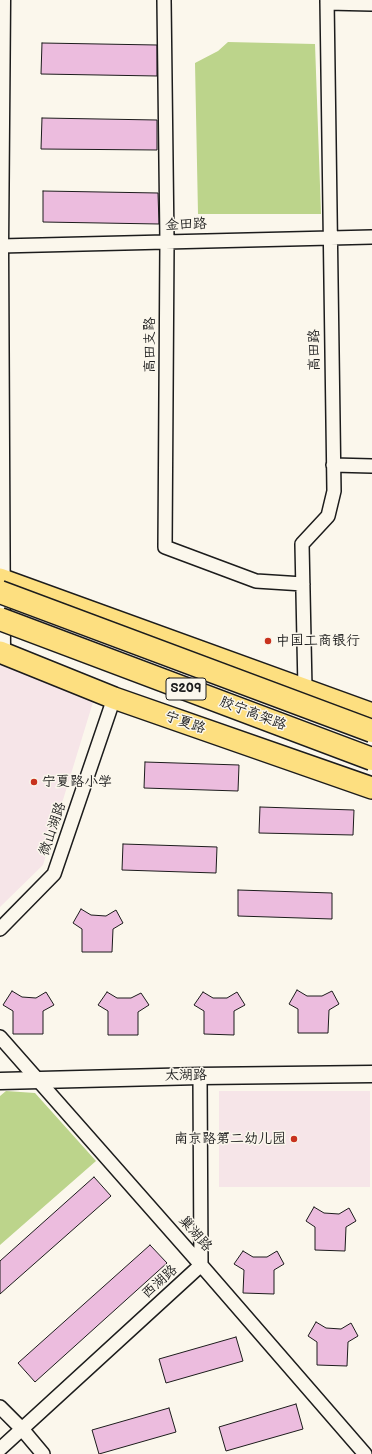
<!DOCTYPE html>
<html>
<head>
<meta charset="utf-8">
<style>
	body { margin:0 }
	canvas { display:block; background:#fbf7ec }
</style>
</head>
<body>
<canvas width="372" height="1454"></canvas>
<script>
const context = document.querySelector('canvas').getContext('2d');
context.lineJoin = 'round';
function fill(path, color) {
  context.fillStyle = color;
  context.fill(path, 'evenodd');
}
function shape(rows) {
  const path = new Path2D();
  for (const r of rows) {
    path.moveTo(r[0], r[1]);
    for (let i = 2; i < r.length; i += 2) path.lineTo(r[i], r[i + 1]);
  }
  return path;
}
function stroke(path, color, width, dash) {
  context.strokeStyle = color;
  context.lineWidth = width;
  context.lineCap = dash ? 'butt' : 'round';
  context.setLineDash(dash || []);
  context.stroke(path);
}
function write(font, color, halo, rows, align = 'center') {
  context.font = font + ' "Balsamiq Sans","LXGW WenKai TC",sans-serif';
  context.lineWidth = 3;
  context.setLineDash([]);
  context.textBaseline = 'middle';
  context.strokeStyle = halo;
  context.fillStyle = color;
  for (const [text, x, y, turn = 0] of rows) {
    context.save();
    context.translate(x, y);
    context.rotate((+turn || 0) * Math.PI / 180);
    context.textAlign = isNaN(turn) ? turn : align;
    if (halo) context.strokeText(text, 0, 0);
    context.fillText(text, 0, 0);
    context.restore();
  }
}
const built = shape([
	[0,665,94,699,43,865,0,907],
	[219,1091,370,1091,370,1187,219,1187]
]);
const green = shape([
	[228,42,315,44,321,214,198,214,195,63,218,51],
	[6,1091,35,1093,96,1161,0,1245,0,1096]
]);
const building = shape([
	[42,43,157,45,157,76,41,74,42,43],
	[42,118,157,120,157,150,41,149,42,118],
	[43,191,158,193,159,224,43,222,43,191],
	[145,762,239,765,238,791,144,788,145,762],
	[260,807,354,810,353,835,259,833,260,807],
	[123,844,217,847,216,873,122,870,123,844],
	[238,890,332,893,332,919,238,916,238,890],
	[81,909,91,915,106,916,116,910,123,923,113,929,112,952,82,952,82,929,73,923,81,909],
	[297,990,307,996,322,996,332,991,339,1004,329,1010,328,1033,298,1033,298,1009,289,1004,297,990],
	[12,991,22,997,36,998,46,992,54,1005,43,1011,43,1034,13,1034,13,1011,3,1005,12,991],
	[107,992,117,998,131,998,141,993,149,1005,138,1012,138,1035,108,1035,108,1011,98,1005,107,992],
	[203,992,213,998,227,998,237,992,245,1005,234,1011,234,1035,204,1034,204,1011,194,1005,203,992],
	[94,1177,111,1196,0,1294,0,1261,94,1177],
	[314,1207,324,1213,339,1214,349,1208,356,1221,346,1227,345,1251,315,1250,315,1227,306,1221,314,1207],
	[150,1245,167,1263,35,1382,18,1363,150,1245],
	[243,1251,253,1257,267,1257,277,1251,284,1264,274,1270,274,1294,243,1293,244,1270,234,1264,243,1251],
	[316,1322,326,1328,341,1329,351,1323,358,1336,348,1342,347,1366,317,1365,317,1342,308,1336,316,1322],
	[236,1337,243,1361,166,1383,159,1359,236,1337],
	[296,1404,303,1429,226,1451,219,1427,296,1404],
	[169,1408,176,1432,99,1454,92,1430,169,1408]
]);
const minor = shape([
	[164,0,167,242,165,547,256,581,303,584],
	[327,3,372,4],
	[0,246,372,237],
	[333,465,372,466],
	[305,689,302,544,328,516,334,491,327,0],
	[0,929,54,874,114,698],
	[0,1037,201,1265,365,1454],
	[0,1407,22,1429,43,1454],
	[0,1449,201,1265,200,1076]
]);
const tertiary = shape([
	[2,653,0,246,2,0],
	[0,1081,200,1076,372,1074]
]);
const primary = shape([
	[0,579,372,714],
	[0,652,114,698,372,788]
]);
const trunkBridge = shape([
	[0,592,372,731],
	[0,619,372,759]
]);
const markers = [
	[268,641,4,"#c8321e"],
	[34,782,4,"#c8321e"],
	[294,1139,4,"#c8321e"]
];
const shields = [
	[186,689,40]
];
const shieldNames = [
	["S209",186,689]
];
const streetNames = [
	["金田路",186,225,-2],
	["高田支路",150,345,-90],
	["高田路",315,350,-91],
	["胶宁高架路",253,714,21],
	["宁夏路",185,723,19],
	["微山湖路",53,829,-71],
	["太湖路",186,1076,-1],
	["巢湖路",195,1234,49],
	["西湖路",160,1282,-42]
];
const poiNames = [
	["中国工商银行",276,641],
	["宁夏路小学",42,782],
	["南京路第二幼儿园",286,1139,"right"]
];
fill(built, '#f6e5e8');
fill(green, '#bcd48b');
fill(building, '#ecbcde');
stroke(building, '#1c1c1c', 1);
stroke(minor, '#1c1c1c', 16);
stroke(tertiary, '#1c1c1c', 19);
stroke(primary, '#1c1c1c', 24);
stroke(minor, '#fbf7ec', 13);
stroke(tertiary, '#fbf7ec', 16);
stroke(primary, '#fddf80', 21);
stroke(trunkBridge, '#1c1c1c', 25, []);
stroke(trunkBridge, '#fddf80', 22);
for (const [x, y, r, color] of markers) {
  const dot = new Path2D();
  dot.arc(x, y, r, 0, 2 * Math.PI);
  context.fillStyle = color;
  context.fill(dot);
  stroke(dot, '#fbf7ec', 1.5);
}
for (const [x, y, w] of shields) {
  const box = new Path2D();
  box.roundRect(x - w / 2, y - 11, w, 22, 3);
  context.fillStyle = '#fbf7ec';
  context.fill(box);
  stroke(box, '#1c1c1c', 1);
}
write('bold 13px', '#1c1c1c', null, shieldNames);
write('14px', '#1c1c1c', '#fbf7ec', streetNames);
write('14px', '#1c1c1c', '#fbf7ec', poiNames, 'left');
</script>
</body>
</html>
